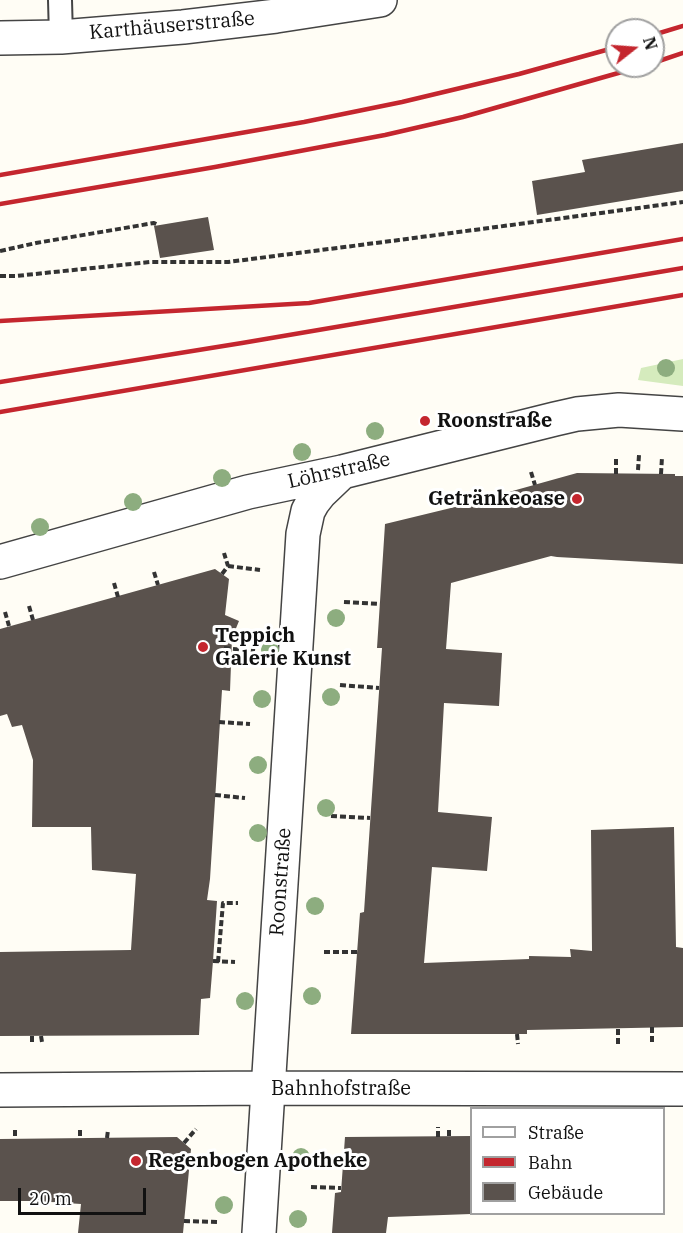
<!DOCTYPE html>
<html>
<head>
<meta charset="utf-8">
<style>
	body { margin:0 }
	#map { position:relative; width:683px; height:1233px; overflow:hidden; background:#fffdf5; font-family:"IBM Plex Serif",serif }
	canvas { display:block }
	.legend { position:absolute; left:470px; top:1107px; width:195px; height:108px; box-sizing:border-box; background:#fff; border:2px solid #a0a0a0; margin:0; padding:8px 10px; list-style:none; font-size:18px; color:#111 }
	.legend li { display:flex; align-items:center; gap:12px; height:30px }
	.legend b { width:30px; border:2px solid #a0a0a0 }
	.north { position:absolute; left:605px; top:18px; width:60px; height:60px; box-sizing:border-box; background:#fff; border:2px solid #a0a0a0; border-radius:50%; rotate:73deg; font-size:16px; font-weight:700; line-height:24px; text-align:center; color:#111 }
	.north::after { content:''; display:block; margin:auto; width:21px; height:27px; background:#c4262e; clip-path:polygon(50% 0,100% 100%,50% 72%,0 100%) }
	.scale { position:absolute; left:18px; top:1188px; width:128px; height:27px; box-sizing:border-box; border:3px solid #111; border-top:0; padding-left:8px; font-size:18px; line-height:21px; white-space:nowrap; color:#111; -webkit-text-stroke:4px #fff; paint-order:stroke }
</style>
</head>
<body>
<div id="map">
<canvas width="683" height="1233"></canvas>
<ul class="legend">
<li><b style="height:8px;background:#fff"></b>Straße</li>
<li><b style="height:8px;background:#c4262e"></b>Bahn</li>
<li><b style="height:16px;background:#5a524d"></b>Gebäude</li>
</ul>
<div class="north">N</div>
<div class="scale">20 m</div>
</div>
<script>
const context = document.querySelector('canvas').getContext('2d');
context.lineJoin = 'round';
function fill(path, color) {
  context.fillStyle = color;
  context.fill(path, 'evenodd');
}
function shape(rows) {
  const path = new Path2D();
  for (const r of rows) {
    path.moveTo(r[0], r[1]);
    for (let i = 2; i < r.length; i += 2) path.lineTo(r[i], r[i + 1]);
  }
  return path;
}
function stroke(path, color, width, dash) {
  context.strokeStyle = color;
  context.lineWidth = width;
  context.lineCap = dash ? 'butt' : 'round';
  context.setLineDash(dash || []);
  context.stroke(path);
}
function write(font, color, halo, rows, align = 'center') {
  context.font = font + ' "IBM Plex Serif",serif';
  context.lineWidth = 6;
  context.setLineDash([]);
  context.textBaseline = 'middle';
  context.strokeStyle = halo;
  context.fillStyle = color;
  for (const [text, x, y, turn = 0] of rows) {
    context.save();
    context.translate(x, y);
    context.rotate((+turn || 0) * Math.PI / 180);
    context.textAlign = isNaN(turn) ? turn : align;
    if (halo) context.strokeText(text, 0, 0);
    context.fillText(text, 0, 0);
    context.restore();
  }
}
const green = shape([
	[683,359,683,386,638,380,641,368]
]);
const building = shape([
	[683,143,683,191,537,215,532,181,585,172,582,160],
	[208,217,214,250,160,258,154,226],
	[577,473,675,474,675,476,683,476,683,564,557,557,551,556,451,583,446,649,502,653,499,706,444,703,438,812,492,817,487,871,432,867,424,963,529,959,529,956,571,957,570,949,592,951,591,830,674,827,676,947,683,948,683,1027,527,1030,527,1034,351,1034,360,913,364,912,382,648,377,648,385,524,455,507],
	[215,569,229,579,225,615,239,621,232,638,230,691,222,690,210,879,207,900,217,901,213,961,210,998,201,999,199,1035,0,1036,0,952,131,950,136,874,92,870,91,827,32,827,33,760,22,725,12,727,7,714,0,716,0,629],
	[471,1136,471,1214,388,1217,386,1233,332,1233,335,1193,341,1192,345,1137],
	[177,1137,191,1149,183,1233,78,1233,81,1204,36,1201,0,1201,0,1139]
]);
const path = shape([
	[0,251,36,243,154,223,158,225],
	[0,276,16,276,150,262,228,262,399,240,683,202],
	[638,470,639,455],
	[531,472,535,485],
	[616,474,616,456],
	[661,474,662,457],
	[228,566,260,570],
	[154,572,158,585],
	[222,574,228,566,224,553],
	[114,583,118,597],
	[344,602,380,604],
	[29,606,33,620],
	[5,612,9,626],
	[224,648,255,651],
	[340,685,379,688],
	[219,722,250,724],
	[215,795,245,798],
	[331,816,370,818],
	[324,952,357,952],
	[213,961,235,962],
	[218,962,223,903,238,903],
	[652,1027,652,1045],
	[517,1034,518,1044],
	[32,1036,32,1042],
	[41,1036,42,1042],
	[618,1044,618,1028],
	[15,1130,15,1139],
	[80,1130,80,1138],
	[449,1136,449,1127],
	[438,1137,438,1127],
	[107,1138,108,1130],
	[184,1143,196,1129],
	[311,1187,341,1188],
	[184,1221,218,1222]
]);
const lane = shape([
	[60,0,61,37]
]);
const street = shape([
	[0,38,61,37,183,27,276,16,380,0],
	[0,562,248,492,342,472,555,419,577,414,619,410,683,414],
	[0,1090,268,1088,683,1089],
	[259,1233,303,534,308,511,313,502,320,493,342,472]
]);
const rail = shape([
	[653,35,683,26],
	[653,63,683,53],
	[0,175,304,122,402,102,519,74,617,47],
	[0,204,215,167,385,135,463,117,643,66],
	[0,321,309,303,683,239],
	[0,382,242,343,683,268],
	[0,412,683,295]
]);
const trees = [
	[666,368],
	[375,431],
	[302,452],
	[222,478],
	[133,502],
	[40,527],
	[336,618],
	[270,650],
	[331,697],
	[262,699],
	[258,765],
	[326,808],
	[258,833],
	[315,906],
	[312,996],
	[245,1001],
	[301,1157],
	[224,1205],
	[298,1219]
];
const markers = [
	[425,421,6,"#c4262e"],
	[577,499,6,"#c4262e"],
	[203,647,6,"#c4262e"],
	[136,1161,6,"#c4262e"]
];
const streetNames = [
	["Karthäuserstraße",172,26,-5],
	["Löhrstraße",339,471,-13],
	["Roonstraße",281,882,-86],
	["Bahnhofstraße",341,1089]
];
const poiNames = [
	["Roonstraße",437,421],
	["Getränkeoase",565,499,"right"],
	["Teppich",215,636],
	["Galerie Kunst",215,659],
	["Regenbogen Apotheke",148,1161]
];
fill(green, '#d5ebbd');
fill(building, '#5a524d');
stroke(lane, '#444', 26);
stroke(street, '#444', 36);
stroke(path, '#333', 4, [6, 3]);
stroke(lane, '#fff', 22);
stroke(street, '#fff', 33);
stroke(rail, '#c4262e', 4.5);
context.fillStyle = '#8dad7f';
for (const [x, y] of trees) {
  context.beginPath();
  context.arc(x, y, 9, 0, 2 * Math.PI);
  context.fill();
}
for (const [x, y, r, color] of markers) {
  const dot = new Path2D();
  dot.arc(x, y, r, 0, 2 * Math.PI);
  context.fillStyle = color;
  context.fill(dot);
  stroke(dot, '#fff', 2);
}
write('20px', '#111', '#fff', streetNames);
write('bold 20px', '#111', '#fff', poiNames, 'left');
</script>
</body>
</html>
